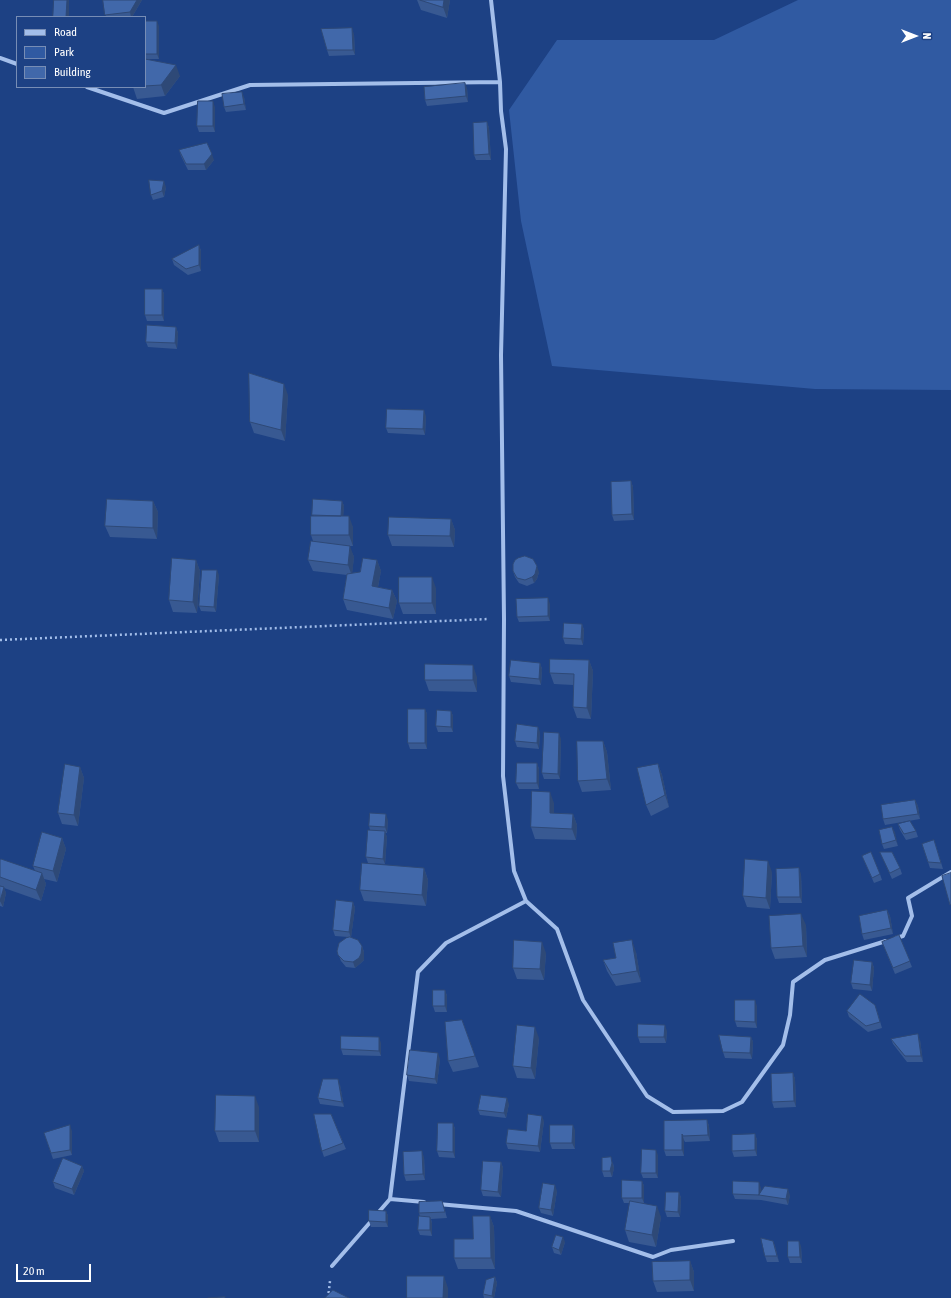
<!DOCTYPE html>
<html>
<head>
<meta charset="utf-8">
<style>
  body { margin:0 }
  #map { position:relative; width:951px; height:1298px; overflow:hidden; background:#1d4184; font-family:"Asap Condensed",sans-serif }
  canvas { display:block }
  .legend { position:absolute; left:16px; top:16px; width:130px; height:72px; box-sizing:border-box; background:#1d4184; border:1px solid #778db5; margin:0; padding:5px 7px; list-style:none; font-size:12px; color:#fff }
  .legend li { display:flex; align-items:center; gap:8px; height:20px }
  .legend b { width:20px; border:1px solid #778db5 }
  .north { position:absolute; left:895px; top:16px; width:40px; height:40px; -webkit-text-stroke:3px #1d4184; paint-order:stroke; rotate:90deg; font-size:11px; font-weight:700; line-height:16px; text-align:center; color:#fff }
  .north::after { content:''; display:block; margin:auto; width:14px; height:18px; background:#fff; clip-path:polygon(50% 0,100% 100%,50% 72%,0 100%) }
  .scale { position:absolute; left:16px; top:1264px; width:75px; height:18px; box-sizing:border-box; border:2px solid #fff; border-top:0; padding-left:5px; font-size:12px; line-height:14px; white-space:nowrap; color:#fff; -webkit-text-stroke:3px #1d4184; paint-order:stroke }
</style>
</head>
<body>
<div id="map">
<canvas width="951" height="1298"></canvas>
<ul class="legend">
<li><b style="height:5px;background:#a3beea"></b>Road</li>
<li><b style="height:11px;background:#305aa2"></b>Park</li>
<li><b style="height:11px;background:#4168aa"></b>Building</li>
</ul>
<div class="north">N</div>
<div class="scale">20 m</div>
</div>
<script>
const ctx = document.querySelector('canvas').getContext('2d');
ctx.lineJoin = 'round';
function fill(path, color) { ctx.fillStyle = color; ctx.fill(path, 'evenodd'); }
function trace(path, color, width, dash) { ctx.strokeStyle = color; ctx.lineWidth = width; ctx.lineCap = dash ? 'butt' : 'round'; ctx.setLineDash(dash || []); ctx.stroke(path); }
const green = new Path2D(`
  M798,0H951V390L815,389L552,366L521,221L509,110L557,40H714Z`);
const path = new Path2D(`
  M0,640L489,619
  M328,1298L330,1281`);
const minor = new Path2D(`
  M491,0L500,82L501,111L506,149L501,355L504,619L503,776L514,871L526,901L557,929L583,1000L647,1096L673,1112L723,1111L742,1102L783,1045L790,1015L793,982L825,960L886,941
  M0,58L17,64
  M87,87L164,113L250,85L500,82
  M896,938L903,936L912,916L908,898L951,872
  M390,1199L424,1202
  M438,1204L516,1211L653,1257L671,1250L733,1241
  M377,1214L390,1199L418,972L446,943L526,901
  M332,1266L373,1219`);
const wall = new Path2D(`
  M103,0H142L132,17H106Z
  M417,0H450L447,18L421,10Z
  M145,21L159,26V59H147L180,76L165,96L137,99L133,87H145Z
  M354,34L355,55L329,56L327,50Z
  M467,88L468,102L427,106L425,100Z
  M244,97L246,110L226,112L224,107Z
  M215,107V132H199L197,126Z
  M487,122L489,128L491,160H476L474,155Z
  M179,150L214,160L206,170H188L181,156Z
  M166,187L164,197L153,200L151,195Z
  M199,245L201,251V271L188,275L174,265L172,259Z
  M162,289L164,294V321H147L145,315Z
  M176,327L178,333L177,349L148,347L146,342Z
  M288,395L285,441L254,433L250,422Z
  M426,416L425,435L388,433L386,428Z
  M631,481L633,487L634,520L614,521L612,515Z
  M153,501L158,512L157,539L110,537L105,526Z
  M342,501L344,506L343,516L353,527V546H349L354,557L352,573L360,572L377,560L381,571L378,587L392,590L397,601L393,619L347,610L343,599L347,575L313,571L308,560L313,541L311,535L312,516Z
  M451,519L455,530L454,547L392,546L388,535Z
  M196,560L200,571L197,613L173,612L169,600Z
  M513,571L539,572L537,579L534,583L527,586L519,583L515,577Z
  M219,575L216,612L201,611L199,606Z
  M436,588V614H403L399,603Z
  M550,604V621L519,622L517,617Z
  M582,624L584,630L583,645L565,644L563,638Z
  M589,660L593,671L591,719L577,718L573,707V685L554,684L550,673Z
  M540,663L542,669L541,685L511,682L509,676Z
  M477,677V692L429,691L425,680Z
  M425,709L427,714V749H410L408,743Z
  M451,711L453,716V732H438L436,726Z
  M540,732L539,749L517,747L515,741Z
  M561,739L560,779H544L542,773Z
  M603,741L607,752L611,790L582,792L578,781Z
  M537,763L539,769V789H519L516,783Z
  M658,764L662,775L669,807L651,816L646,805Z
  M80,767L84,778L78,826L62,824L58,813Z
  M915,800L918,806L920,819L885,825L883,819Z
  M554,803V813L573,814L577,825L576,840L535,839L531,827Z
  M388,820L387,833H385L387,837L385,864L368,863L366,857L370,830L369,826Z
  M898,824L916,831L918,837L906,840L900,830Z
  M892,827L898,846L884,849L882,844Z
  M62,838L66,849L57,882L44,879L46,884L41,901L4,888L6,893L3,907L0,906V860L35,871L33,866Z
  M934,840L936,846L943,869L930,868L928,862Z
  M880,852L900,868L902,874L892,879L882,857Z
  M862,856L880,874L882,880L874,883Z
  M424,868L428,880L426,906L364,901L360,890Z
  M772,872L770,909L747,907L743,896Z
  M801,874L802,903H779L777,897Z
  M353,902L355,908L351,937L362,946L364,952V960L361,963L355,968L346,967L341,961L337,951L348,937L335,936L333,930Z
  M887,910L890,916L893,934L864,940L862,934Z
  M806,925L807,957L775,959L771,948Z
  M899,935L912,967L895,974L882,942Z
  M636,952L641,982L616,986L607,971L603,960L616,958Z
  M546,953L544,980L517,979L513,968Z
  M872,962L874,968L872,991L853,989L851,983Z
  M445,990L447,996V1012H435L433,1006Z
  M757,1006V1028L737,1027L735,1021Z
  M847,1011H877L882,1028L868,1032L849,1017Z
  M462,1020L479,1067L453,1072L448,1061Z
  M667,1031L666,1043H640L638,1037Z
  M751,1037L753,1042L752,1059L725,1058L723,1052Z
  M539,1038L535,1079L517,1078L513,1066Z
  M891,1039L920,1040L923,1062H907L893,1044Z
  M381,1043V1056L343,1055L341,1049Z
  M440,1059L437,1084L409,1081L407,1075Z
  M793,1073L795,1079L796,1107L774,1108L772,1102Z
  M340,1085L344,1107L320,1104L318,1098Z
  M509,1104L506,1118L480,1115L478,1110Z
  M259,1107V1142H219L215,1131Z
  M331,1114L346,1149L324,1157L322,1151Z
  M707,1120L709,1126L710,1141L685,1142L684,1140V1156H666L664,1150V1121Z
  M544,1121L540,1152L508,1149L506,1143L526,1131Z
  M453,1123L455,1129V1158L439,1157L437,1151Z
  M575,1130V1149H552L550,1143Z
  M72,1131V1155L53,1159L44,1133Z
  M755,1134L757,1140V1156L734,1157L732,1151Z
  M658,1155V1178H643L641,1173Z
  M424,1157L425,1180L406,1181L404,1175Z
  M501,1162L503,1168L501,1197L483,1196L481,1190Z
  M613,1163L614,1168L612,1177H604L602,1171Z
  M82,1166L84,1171L74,1195L55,1188L53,1182Z
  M642,1181L644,1186V1203L661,1217L656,1247L629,1242L625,1230L630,1203H624L622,1198Z
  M761,1188V1191L790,1195L788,1205L761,1200L735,1199L733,1194Z
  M557,1191L553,1216L541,1213L539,1208Z
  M679,1192L681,1198L680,1217H667L665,1211Z
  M444,1207L447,1218L431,1219L432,1223V1236L420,1235L418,1230L420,1217L419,1213Z
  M386,1211L388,1216V1227H371L369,1221Z
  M490,1216L494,1227L495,1269H458L454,1258L473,1239Z
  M773,1241L775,1246L779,1262H767L765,1256Z
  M565,1242L561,1255L554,1253L552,1247Z
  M801,1246L802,1263H790L788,1257Z
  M690,1261L694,1272V1291L657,1292L653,1281Z
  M495,1277L497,1283L494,1298H484L483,1294Z`);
const shadedWall = new Path2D(`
  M67,0H69V17H66Z
  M137,0H142L132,17H131L130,12Z
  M444,0H450L447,18L443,7Z
  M157,21L159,26V59L157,54Z
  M352,28L354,34L355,55L353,50Z
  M176,65L180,76L165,96L161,85Z
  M465,83L467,88L468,102L466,96Z
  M242,92L244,97L246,110L244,104Z
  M213,101L215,107V132L213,126Z
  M487,122L489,128L491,160L489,154Z
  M212,154L214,160L206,170L204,164Z
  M164,181L166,187L164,197L162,191Z
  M199,245L201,251V271L199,265Z
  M162,289L164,294V321L162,315Z
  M176,327L178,333L177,349L175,343Z
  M284,384L288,395L285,441L281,430Z
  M424,410L426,416L425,435L423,429Z
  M631,481L633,487L634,520L632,514Z
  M153,501L158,512L157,539L153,528Z
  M342,501L344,506L343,522L341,517Z
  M349,516L353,527V546L349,535Z
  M451,519L455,530L454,547L450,536Z
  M350,546L354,557L352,576L348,565Z
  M196,560L200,571L197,613L193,602Z
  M377,560L381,571L376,597L372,586Z
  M537,566L539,572L537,579L534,583L532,577Z
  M217,570L219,575L216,612L214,607Z
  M432,577L436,588V614L432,603Z
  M392,590L397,601L393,619L389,608Z
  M548,598L550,604V621L548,616Z
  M582,624L584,630L583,645L581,639Z
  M589,660L593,671L591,719L587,708Z
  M540,663L542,669L541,685L539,679Z
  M473,665L477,677V692L473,680Z
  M425,709L427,714V749L425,743Z
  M451,711L453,716V732L451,727Z
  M538,727L540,732L539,749L537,743Z
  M559,733L561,739L560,779L558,774Z
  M603,741L607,752L611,790L607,779Z
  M537,763L539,769V789L537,783Z
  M658,764L662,775L669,807L665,795Z
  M80,767L84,778L78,826L74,815Z
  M550,792L554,803V824L550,813Z
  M915,800L918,806L920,819L918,814Z
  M386,814L388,820L387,833L385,827Z
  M573,814L577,825L576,840L572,829Z
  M892,827L895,832L898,846L896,840Z
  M385,831L387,837L385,864L383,859Z
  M62,838L66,849L57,882L53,871Z
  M768,861L772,872L770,909L766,898Z
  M424,868L428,880L426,906L422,895Z
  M799,868L801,874L802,903L800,897Z
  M42,873L46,884L41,901L36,890Z
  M4,887L6,893L3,907L0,901Z
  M353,902L355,908L351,938L349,932Z
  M887,910L890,916L893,934L891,928Z
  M801,914L806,925L807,957L803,946Z
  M632,940L636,952L641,982L637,971Z
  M542,942L546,953L544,980L540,969Z
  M362,946L364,952V960L361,963L355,968L353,962Z
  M872,962L874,968L872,991L870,985Z
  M445,990L447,996V1012L445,1006Z
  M755,1000L757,1006V1028L755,1022Z
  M665,1025L667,1031L666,1043L664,1037Z
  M535,1027L539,1038L535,1079L531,1068Z
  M918,1034L920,1040L923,1062L921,1056Z
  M379,1037L381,1043V1056L379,1051Z
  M751,1037L753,1042L752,1059L750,1053Z
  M438,1053L440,1059L437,1084L435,1079Z
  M793,1073L795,1079L796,1107L794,1101Z
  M338,1079L340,1085L344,1107L342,1102Z
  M255,1096L259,1107V1142L255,1131Z
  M507,1098L509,1104L506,1118L504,1113Z
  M542,1116L544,1121L540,1152L538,1146Z
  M707,1120L709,1126L710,1141L708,1135Z
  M453,1123L455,1129V1158L453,1152Z
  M70,1125L72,1131V1155L70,1150Z
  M573,1125L575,1130V1149L572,1143Z
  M682,1134L684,1140V1156L682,1150Z
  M755,1134L757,1140V1156L755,1150Z
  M656,1150L658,1155V1178L656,1173Z
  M422,1151L424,1157L425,1180L423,1174Z
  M611,1157L614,1168L612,1177L610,1171Z
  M501,1162L503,1168L501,1197L498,1192Z
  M82,1166L84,1171L74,1195L72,1189Z
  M642,1181L644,1186V1203L642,1198Z
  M759,1182L761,1188V1195H759Z
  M555,1185L557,1191L553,1216L551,1210Z
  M788,1189L790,1195L788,1205L786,1199Z
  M679,1192L681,1198L680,1217L678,1212Z
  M657,1206L661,1217L656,1247L652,1235Z
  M386,1211L388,1216V1227L386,1222Z
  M490,1216L494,1227L495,1269L491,1258Z
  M430,1217L432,1223V1236L430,1230Z
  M563,1237L565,1242L561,1255L559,1250Z
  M773,1241L775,1246L779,1262L777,1256Z
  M799,1241L801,1246L802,1263L800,1257Z
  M690,1261L694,1272V1291L690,1280Z
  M444,1276L448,1288V1298H443Z
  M495,1277L497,1283L494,1298H493L492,1296Z`);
const building = new Path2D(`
  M54,0H67L66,17H53Z
  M103,0H137L130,12L105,15Z
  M420,0H444L443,7Z
  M145,21H157V54H145Z
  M352,28L353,50H327L321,29Z
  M145,59L176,65L161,85L145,86Z
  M465,83L466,96L425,100L424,87Z
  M242,92L244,104L224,107L222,94Z
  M198,101H213V126H197Z
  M487,122L489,154L474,155L473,123Z
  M207,143L212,154L204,164H186L179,150Z
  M149,180L164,181L162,191L151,195Z
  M199,245V265L186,269L172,259Z
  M145,289H162V315H145Z
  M147,325L176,327L175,343L146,342Z
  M249,373L284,384L281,430L250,422Z
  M387,409L424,410L423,429L386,428Z
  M631,481L632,514L612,515L611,482Z
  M107,499L153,501V528L105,526Z
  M313,499L342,501L341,516L312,515Z
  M311,516H349V535H311Z
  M389,517L451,519L450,536L388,535Z
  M311,541L350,546L348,565L308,560Z
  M525,556L533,559L537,566L535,574L532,577L525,580L517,578L513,571V564L515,560L518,558Z
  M172,558L196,560L193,602L169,600Z
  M363,558L377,560L372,586L392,590L389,608L343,599L347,574L360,572Z
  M202,570H217L214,607L199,606Z
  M399,577H432V603H399Z
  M548,598V616L517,617L516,599Z
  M564,623L582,624L581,639L563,638Z
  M550,659L589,660L587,708L573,707L574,674L550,673Z
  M511,660L540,663L539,679L509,676Z
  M425,664L473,665V680H425Z
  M408,709H425V743H408Z
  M437,710L451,711V727L436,726Z
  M517,724L538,727L537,743L515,741Z
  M544,732L559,733L558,774L542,773Z
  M577,741H603L607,779L578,781Z
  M517,763H537V783H516Z
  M65,764L80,767L74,815L58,813Z
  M658,764L665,795L646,805L637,768Z
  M532,791L550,792V813L573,814L572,829L531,827Z
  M915,800L918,814L883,819L881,805Z
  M370,813L386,814L385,827L369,826Z
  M910,821L916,831L904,834L898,824Z
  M892,827L896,840L882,844L879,830Z
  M368,830L385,831L383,859L366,857Z
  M42,832L62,838L53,871L33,866Z
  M934,840L941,863L928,862L922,844Z
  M871,852L880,874L872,878L862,856Z
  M880,852H892L900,868L890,873Z
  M1,859L42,873L36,890L0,877V860Z
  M745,859L768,861L766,898L743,896Z
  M362,863L424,868L422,895L360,890Z
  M799,868L800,897H777L776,869Z
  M951,873V904L950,905L942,876Z
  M0,886L4,887L0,901Z
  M336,900L353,902L349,932L333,930Z
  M887,910L891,928L862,934L859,916Z
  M801,914L803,946L771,948L769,916Z
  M899,935L910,961L893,968L882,942Z
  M350,937L358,940L362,946L361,954L359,958L353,962L344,961L338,955L337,951L339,943L346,938Z
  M514,940L542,942L540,969L513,968Z
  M632,940L637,971L612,975L603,960L616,958L613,943Z
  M854,960L872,962L870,985L851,983Z
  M433,990H445V1006H433Z
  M860,994L875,1005L880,1022L866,1026L847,1011Z
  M735,1000H755V1022L735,1021Z
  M462,1020L475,1056L448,1061L445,1022Z
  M638,1024L665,1025L664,1037H638Z
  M517,1025L535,1027L531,1068L513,1066Z
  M918,1034L921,1056H905L891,1039Z
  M719,1035L751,1037L750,1053L723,1052Z
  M341,1036L379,1037V1051L341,1049Z
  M410,1050L438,1053L435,1079L407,1075Z
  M793,1073L794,1101L772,1102L771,1074Z
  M323,1079H338L342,1102L318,1098Z
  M216,1095L255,1096V1131H215Z
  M481,1095L507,1098L504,1113L478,1110Z
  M314,1114H331L343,1143L322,1151Z
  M528,1114L542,1116L538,1146L506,1143L508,1129L526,1131Z
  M707,1120L708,1135L683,1136L682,1134V1150H664V1121Z
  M438,1123H453V1152L437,1151Z
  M70,1125V1150L51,1153L44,1133Z
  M550,1125H573L572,1143H550Z
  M755,1134V1150L732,1151V1135Z
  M642,1149L656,1150V1173H641Z
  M422,1151L423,1174L404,1175L403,1152Z
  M611,1157L612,1163L610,1171H602V1158Z
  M63,1158L82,1166L72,1189L53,1182Z
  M483,1161L501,1162L498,1192L481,1190Z
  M622,1180L642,1181V1198H622Z
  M733,1181L759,1182V1195L733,1194Z
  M543,1183L555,1185L551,1210L539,1208Z
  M765,1186L788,1189L786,1199L759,1195Z
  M666,1192H679L678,1212L665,1211Z
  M442,1201L445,1212L419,1213V1202Z
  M630,1201L657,1206L652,1235L625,1230Z
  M369,1210L386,1211V1222L369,1221Z
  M419,1216L430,1217V1230H418Z
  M473,1216H490L491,1258H454V1239H473Z
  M556,1235L563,1237L559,1250L552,1247Z
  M761,1238L773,1241L777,1256H765Z
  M788,1241H799L800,1257H788Z
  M690,1261V1280L653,1281L652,1262Z
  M407,1276H444L443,1298H407Z
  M495,1277L492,1296L483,1294L486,1280Z
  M333,1290L349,1298H325Z
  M225,1297V1298H208Z`);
fill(green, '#305aa2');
trace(path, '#a3beea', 2.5, [2, 3]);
trace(minor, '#a3beea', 4);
fill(wall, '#385992');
fill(shadedWall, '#2e4977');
fill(building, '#4168aa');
trace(building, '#2e4977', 1);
</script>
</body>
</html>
